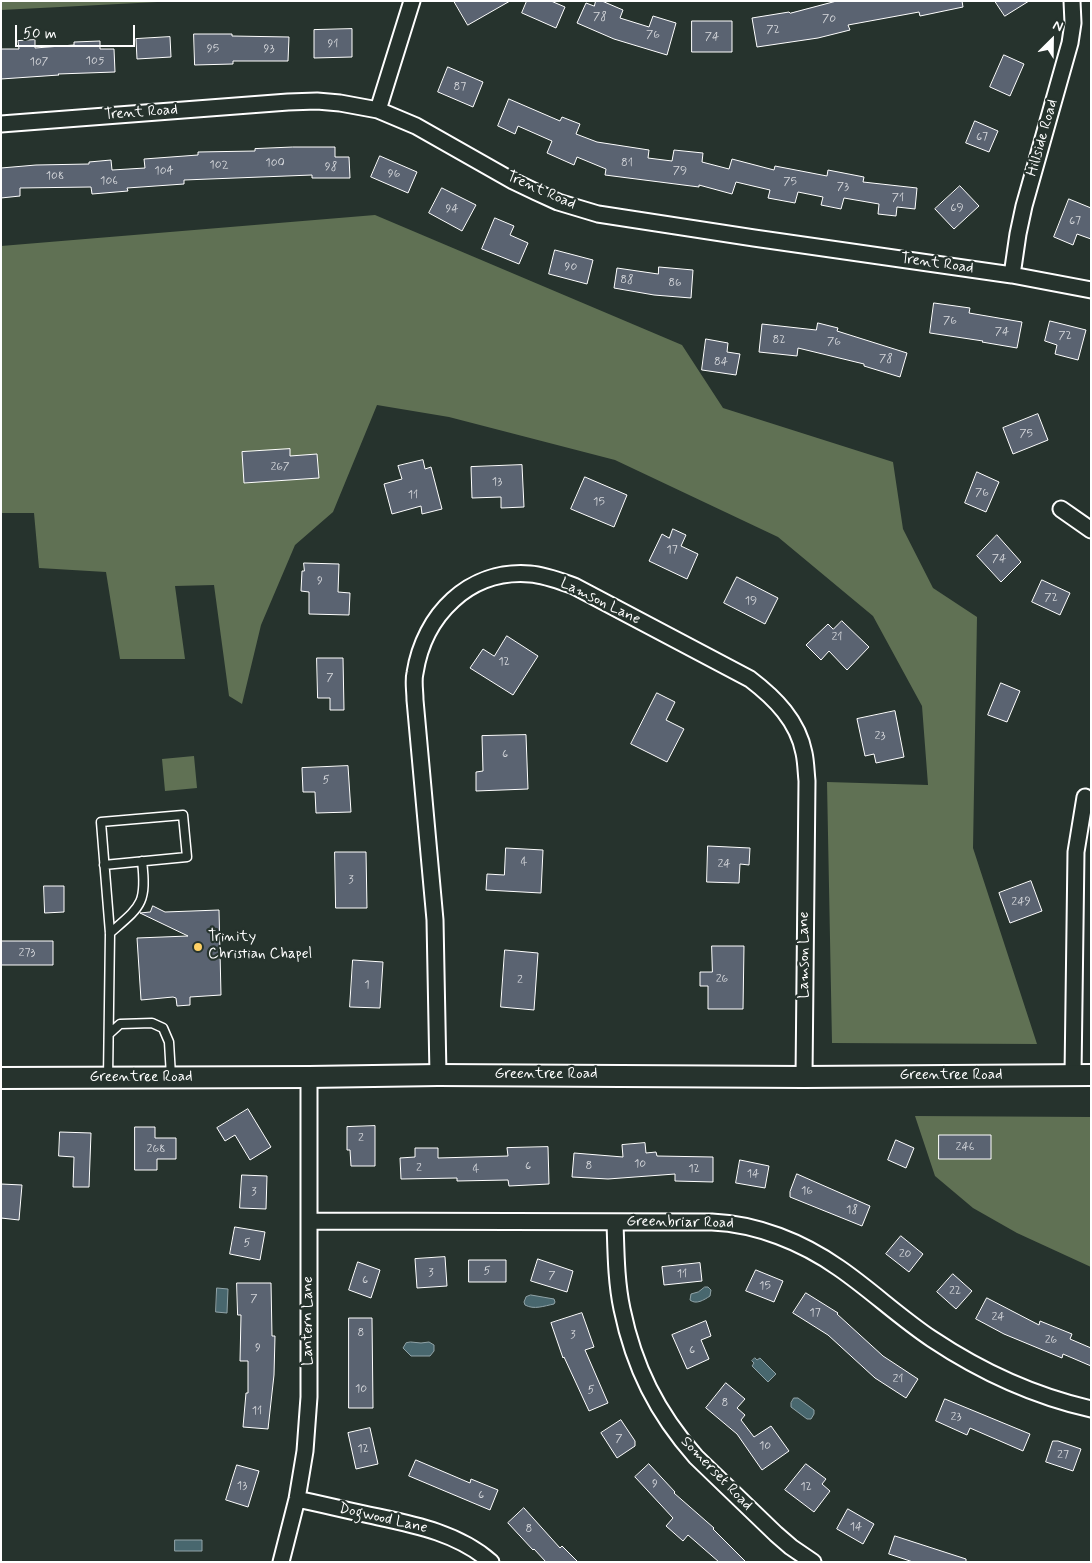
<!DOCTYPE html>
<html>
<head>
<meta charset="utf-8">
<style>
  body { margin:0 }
  #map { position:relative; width:1092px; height:1563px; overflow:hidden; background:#26332d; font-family:Mynerve,sans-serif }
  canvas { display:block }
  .frame { position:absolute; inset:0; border:2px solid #fff; pointer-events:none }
  .north { position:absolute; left:1027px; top:15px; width:50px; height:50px; -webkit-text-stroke:4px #26332d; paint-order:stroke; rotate:23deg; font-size:14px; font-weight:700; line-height:20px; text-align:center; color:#fff }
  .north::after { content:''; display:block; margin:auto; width:18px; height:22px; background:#fff; clip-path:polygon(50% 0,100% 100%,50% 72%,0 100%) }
  .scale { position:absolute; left:15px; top:25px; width:120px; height:22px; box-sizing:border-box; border:2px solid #fff; border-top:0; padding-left:6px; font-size:15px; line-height:18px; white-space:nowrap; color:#fff; -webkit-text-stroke:4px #26332d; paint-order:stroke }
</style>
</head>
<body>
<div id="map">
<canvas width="1092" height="1563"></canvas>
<div class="frame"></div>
<div class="north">N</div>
<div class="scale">50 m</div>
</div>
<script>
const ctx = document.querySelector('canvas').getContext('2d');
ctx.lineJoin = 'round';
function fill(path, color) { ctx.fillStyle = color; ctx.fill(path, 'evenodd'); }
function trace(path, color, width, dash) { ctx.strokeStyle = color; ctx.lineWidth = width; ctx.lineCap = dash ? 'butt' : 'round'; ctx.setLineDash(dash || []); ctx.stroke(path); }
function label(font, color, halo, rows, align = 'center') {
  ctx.font = font + ' Mynerve,sans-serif'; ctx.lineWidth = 4.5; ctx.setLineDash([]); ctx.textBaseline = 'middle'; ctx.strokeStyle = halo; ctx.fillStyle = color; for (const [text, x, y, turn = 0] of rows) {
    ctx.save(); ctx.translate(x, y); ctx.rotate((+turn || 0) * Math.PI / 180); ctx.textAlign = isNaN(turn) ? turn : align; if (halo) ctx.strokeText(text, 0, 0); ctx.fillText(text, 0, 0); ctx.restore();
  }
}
const green = new Path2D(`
  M1,1H177L1,10Z
  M375,215L682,345L723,408L893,462L903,529L933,588L977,617L973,848L1037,1044L832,1043L827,782L928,785L922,706L873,616L778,537L615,460L449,417L377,405L333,512L295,545L261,625L242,704L229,696L214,585L175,586L185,659H120L106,572L39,568L34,513H1V246Z
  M194,756L197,788L165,791L162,759Z
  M915,1116L1091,1117V1267L1017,1233L973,1208L935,1176Z`);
const water = new Path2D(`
  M705,1287H708L711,1290L710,1296C704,1300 696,1305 690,1300L691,1294L698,1292Z
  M217,1288L228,1289L227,1313L216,1312Z
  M531,1295L554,1299L555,1302L554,1304C544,1306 534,1310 525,1305L524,1302L526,1297Z
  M411,1342L421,1343L429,1342L434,1345V1351L430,1356H411L403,1348L406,1343Z
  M755,1358L757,1360L760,1358L776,1374L768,1382L752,1366L754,1363L752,1361Z
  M794,1398H798L814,1410V1414L811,1419H807L791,1407V1403Z
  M175,1540H202V1551H175Z`);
const building = new Path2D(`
  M454,1H510L468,25Z
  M527,1H551L565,7L556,28L522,13Z
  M596,1H602L623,10L620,18L649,27L653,16L676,23L667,55L614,39L577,23L586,3L594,6Z
  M837,1H962L963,7L920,16L919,12L848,25L850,30L818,38L757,47L752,18L789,12L790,13Z
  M995,1H1029L1005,16Z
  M692,21H732V52H692Z
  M352,29V57L314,58V30Z
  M194,34H232V36L289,37L288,61H233V64L195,65Z
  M170,37L171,57L137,59L136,39Z
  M35,40V48L74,45V42L100,41V49H114L115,72L58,74L59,75L1,79V49H19L18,41Z
  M1004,55L1024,64L1010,96L990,87Z
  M448,67L483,82L473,107L438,92Z
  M509,99L560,121L562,117L580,124L576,134L597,142L649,150L648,158L672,161L674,150L703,153L702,162L729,169L732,159L774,170L775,166L827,176L828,170L864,177L863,182L917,188L915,209L897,207L896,216L878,214L879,204L844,198L841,209L821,205L823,197L798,192L795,203L768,198L770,190L736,182L732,194L699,185V187L605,175L606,169L577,157L574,165L547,153L552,141L518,126L515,134L498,126Z
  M975,121L998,131L989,152L966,143Z
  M293,147H335V157H349L350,178H312V175L184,180V184L127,188L128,191L92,194L91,187L20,188V196L1,198V168L36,165L89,164V162L111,160L112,170L145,168L144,159L198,155V152L255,151V149Z
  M380,156L417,172L408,193L371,177Z
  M960,186L979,206L954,229L935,209Z
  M442,188L476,205L462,231L429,213Z
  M1069,199L1091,208V239L1077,234L1073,245L1054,237Z
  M495,218L514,226L510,235L528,243L519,264L482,249Z
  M555,250L593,260L587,284L549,274Z
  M659,267L693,270L691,298L654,295L614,288L617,268L658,274Z
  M934,303L970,308L969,313L1022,322L1017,348L982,342L983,341L930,333Z
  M1050,321L1086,330L1078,360L1055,354L1057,345L1045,341Z
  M818,323L838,328L837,331L907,353L900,377L864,366V364L798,348L797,356L759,352L762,324L816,330Z
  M706,339L728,343L727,352L740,354L736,375L702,370Z
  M1038,414L1048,440L1013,454L1003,428Z
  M290,449V456L317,454L319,478L244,483L242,452Z
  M423,460L425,469L431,467L442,509L422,514L421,506L392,514L384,484L402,479L398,466Z
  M522,465L524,507L501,508V497L472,498L471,467Z
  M977,472L999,482L986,512L965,503Z
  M585,477L627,495L614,527L571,509Z
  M673,529L686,535L681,546L698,554L687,579L649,561L662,534L669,538Z
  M997,535L1021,562L1001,582L977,556Z
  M304,563L339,564L338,592L350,593L349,615L309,614V592L301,591L302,571H304Z
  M737,577L778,598L765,624L724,603Z
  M1042,580L1070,593L1060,615L1032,602Z
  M842,621L869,647L847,670L829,651L821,660L806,645L828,624L833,629Z
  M507,636L538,656L513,695L470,668L483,649L494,656Z
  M317,658H343L344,710H330V698H318Z
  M1001,683L1020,691L1007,722L988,715Z
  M657,693L675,702L666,720L684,729L667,762L631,744Z
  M895,711L904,757L876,763L874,754L865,756L857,719Z
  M526,735L528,789L476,791V772L483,771L482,736Z
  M348,766L351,812L316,813L315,792H303L302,768Z
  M708,846L750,848L749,865L740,864L739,883L707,882Z
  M506,848L543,850L541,893L486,890L487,874L504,875Z
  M335,852H366L367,908H336Z
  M1031,881L1042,911L1010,923L999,893Z
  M44,886H64V912L45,913Z
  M153,906L165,912L219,910L221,995L190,997V1005L177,1006L176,998L173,997L141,1000L137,938L188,936L140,913L150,912Z
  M1,941H53V965H1Z
  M712,946H744L743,1009H708V986H700V972H712Z
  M505,950L538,953L534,1010L501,1007Z
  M353,960L383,962L380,1008L350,1007Z
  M248,1109L271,1147L250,1160L235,1135L225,1141L217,1128Z
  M375,1126V1166H351L350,1150H347V1127Z
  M135,1127H155V1138H176V1159H157V1170H135Z
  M60,1132L91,1133L89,1187H73L74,1157L59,1156Z
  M939,1135H991V1159H939Z
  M896,1140L914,1148L906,1168L888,1160Z
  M645,1143L646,1153L656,1152L657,1156L713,1157V1182L675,1181V1174L608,1179L572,1177L574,1153L623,1157L622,1145Z
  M548,1147L549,1184L509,1186L508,1180L457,1181V1178L401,1179L400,1158L415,1157V1148H438V1158L508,1156L507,1148Z
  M740,1160L769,1166L765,1188L736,1183Z
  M797,1174L870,1206L862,1226L790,1197V1192Z
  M242,1175L267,1176L266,1209L240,1208Z
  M1,1184L22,1185L19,1220L1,1218Z
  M235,1227L265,1232L260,1260L230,1254Z
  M901,1236L923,1254L909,1272L886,1254Z
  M445,1257L447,1286L417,1288L415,1259Z
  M538,1259L573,1271L567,1292L531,1281Z
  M469,1260H506V1282H469Z
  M358,1262L380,1270L371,1298L349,1290Z
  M700,1263L702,1281L664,1285L662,1267Z
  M756,1270L783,1281L774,1302L746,1291Z
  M953,1274L972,1291L956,1309L937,1292Z
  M237,1283H271L272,1336H275L274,1375L268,1429L243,1427L246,1393H248V1361H240L241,1315H238Z
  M806,1293L838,1313L837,1314L883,1356L918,1379L906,1398L875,1378L828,1335L793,1313Z
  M987,1298L1039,1325L1040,1321L1072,1334L1070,1339L1091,1348V1366L1063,1354L1062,1358L1004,1334L976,1319Z
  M582,1313L594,1347L585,1350L608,1403L589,1411L564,1357L563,1358L551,1323Z
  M349,1318H372L373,1408H349Z
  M706,1321L711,1336L701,1340L709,1359L687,1369L672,1335Z
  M726,1383L745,1399L737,1408L745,1415L741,1420L754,1437L771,1426L789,1451L762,1470L737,1434L706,1408Z
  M945,1399L1030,1434L1023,1451L970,1428L967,1435L936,1421Z
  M621,1420L635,1441V1446L617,1458L601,1433Z
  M370,1428L378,1464L356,1469L348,1433Z
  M1053,1441H1058L1081,1449L1073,1471L1046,1462Z
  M416,1460L470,1483L471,1479L498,1490L490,1510L409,1476Z
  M649,1464L675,1492L674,1493L714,1528L713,1529L746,1562H719L688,1535L683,1541L666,1526L673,1518L635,1477Z
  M806,1464L826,1479L822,1484L830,1491L814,1512L785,1490Z
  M237,1465L259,1471L248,1507L226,1500Z
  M524,1508L560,1548L562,1546L578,1562H546L534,1549L533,1550L508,1523Z
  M848,1509L874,1524L863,1544L837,1529Z
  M895,1536L966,1559V1562H913L889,1554Z`);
const lane = new Path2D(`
  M104,865L187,857L183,815L101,822L110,933L108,1078
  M110,933C141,906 147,904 142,861
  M109,1034L120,1024L152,1023L163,1028L169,1042L171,1076`);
const street = new Path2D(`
  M378,110L412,1
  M1,124L288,102L317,101L340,103L378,110L416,126L513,181L536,192L558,202L598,214L754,238L1012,275L1091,290
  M1012,275L1018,234L1024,206L1070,43L1073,23L1072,1
  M1061,509L1091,530
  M438,1075L435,920L415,700C415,691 413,681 415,673C424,615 469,569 530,574C545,575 560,581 574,586L750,679C775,698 798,721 804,753C806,762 806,772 807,781L804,1077
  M1073,1075L1076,852L1085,797
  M310,1221L712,1222C757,1224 802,1242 839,1268C871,1290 899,1317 932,1339C980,1371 1034,1396 1091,1409
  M615,1222C616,1251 616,1281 622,1309C634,1367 657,1413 696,1457L776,1534L791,1547L813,1562
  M297,1499C321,1504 345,1510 369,1515C411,1524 457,1532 491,1562
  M281,1562L297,1499L305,1451L309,1397V1077`);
const secondary = new Path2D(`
  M1,1078L309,1077L438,1075L804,1077L1091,1075`);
const markers = [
  [198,947,5,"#ffd166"]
];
const numberNames = [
  ["78",600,17],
  ["70",829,19],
  ["72",773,30],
  ["76",653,35],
  ["74",712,37],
  ["91",333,44],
  ["95",213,49],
  ["93",269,49],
  ["105",95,61],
  ["107",39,62],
  ["87",460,87],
  ["67",982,137],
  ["100",275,163],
  ["81",627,163],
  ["102",219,165],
  ["98",331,167],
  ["104",164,171],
  ["79",680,171],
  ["96",394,174],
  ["108",55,176],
  ["106",109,181],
  ["75",790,182],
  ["73",843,187],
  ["71",898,198],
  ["69",957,208],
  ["94",452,209],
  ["67",1075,221],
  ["90",571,267],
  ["88",627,280],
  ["86",675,283],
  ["76",950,321],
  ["74",1002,332],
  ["72",1065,336],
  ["82",779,340],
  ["76",834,342],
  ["78",886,359],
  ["84",721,362],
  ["75",1026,434],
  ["267",280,467],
  ["13",497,482],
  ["76",982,493],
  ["11",413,495],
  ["15",599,502],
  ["17",672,550],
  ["74",999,559],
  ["9",320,581],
  ["72",1051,598],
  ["19",751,601],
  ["21",837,637],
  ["12",504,662],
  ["7",330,678],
  ["23",880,736],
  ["6",505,754],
  ["5",326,780],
  ["4",524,862],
  ["24",724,864],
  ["3",351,880],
  ["249",1021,902],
  ["273",27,953],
  ["26",722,979],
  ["2",520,980],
  ["1",367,985],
  ["2",361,1138],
  ["246",965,1147],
  ["268",156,1149],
  ["10",640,1164],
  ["6",528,1166],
  ["8",589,1166],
  ["2",419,1168],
  ["4",476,1169],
  ["12",694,1169],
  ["14",753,1174],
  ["16",807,1191],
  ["3",254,1192],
  ["18",852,1210],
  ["5",247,1243],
  ["20",905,1254],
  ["5",487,1271],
  ["3",431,1273],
  ["11",682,1274],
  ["7",552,1276],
  ["6",365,1280],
  ["15",765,1286],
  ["22",955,1291],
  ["7",254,1299],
  ["17",815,1313],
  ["24",998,1317],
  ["8",361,1333],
  ["3",573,1335],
  ["26",1051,1340],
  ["9",258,1348],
  ["6",692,1350],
  ["21",898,1379],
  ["10",361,1389],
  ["5",591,1390],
  ["8",725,1403],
  ["11",257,1411],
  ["23",956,1417],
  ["7",619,1439],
  ["10",765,1446],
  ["12",363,1449],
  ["27",1063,1455],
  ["9",655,1484],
  ["13",242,1486],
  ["12",806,1487],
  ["6",481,1495],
  ["14",856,1527],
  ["8",529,1529]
];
const streetNames = [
  ["Trent Road",141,113,-4],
  ["Hillside Road",1043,138,-74],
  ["Trent Road",541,191,24],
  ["Trent Road",937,264,8],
  ["Lamson Lane",600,602,26],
  ["Lamson Lane",805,955,-90],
  ["Greentree Road",546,1075],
  ["Greentree Road",951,1076],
  ["Greentree Road",141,1078],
  ["Greenbriar Road",680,1223,1],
  ["Lantern Lane",309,1321,-90],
  ["Somerset Road",716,1474,46],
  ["Dogwood Lane",383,1519,13]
];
const poiNames = [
  ["Trinity",208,938],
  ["Christian Chapel",208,955]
];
fill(green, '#607154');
fill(water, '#48676e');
trace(water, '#91a4a8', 1);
fill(building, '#5a6371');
trace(building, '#fff', 1);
trace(lane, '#fff', 11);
trace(street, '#fff', 19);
trace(secondary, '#fff', 24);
trace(lane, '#26332d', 8);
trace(street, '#26332d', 15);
trace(secondary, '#26332d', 20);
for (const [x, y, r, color] of markers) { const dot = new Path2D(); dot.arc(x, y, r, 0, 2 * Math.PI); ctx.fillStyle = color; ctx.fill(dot); trace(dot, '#26332d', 2); }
label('12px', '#d6d8dc', null, numberNames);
label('15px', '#fff', '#26332d', streetNames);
label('15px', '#fff', '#26332d', poiNames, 'left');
</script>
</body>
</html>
